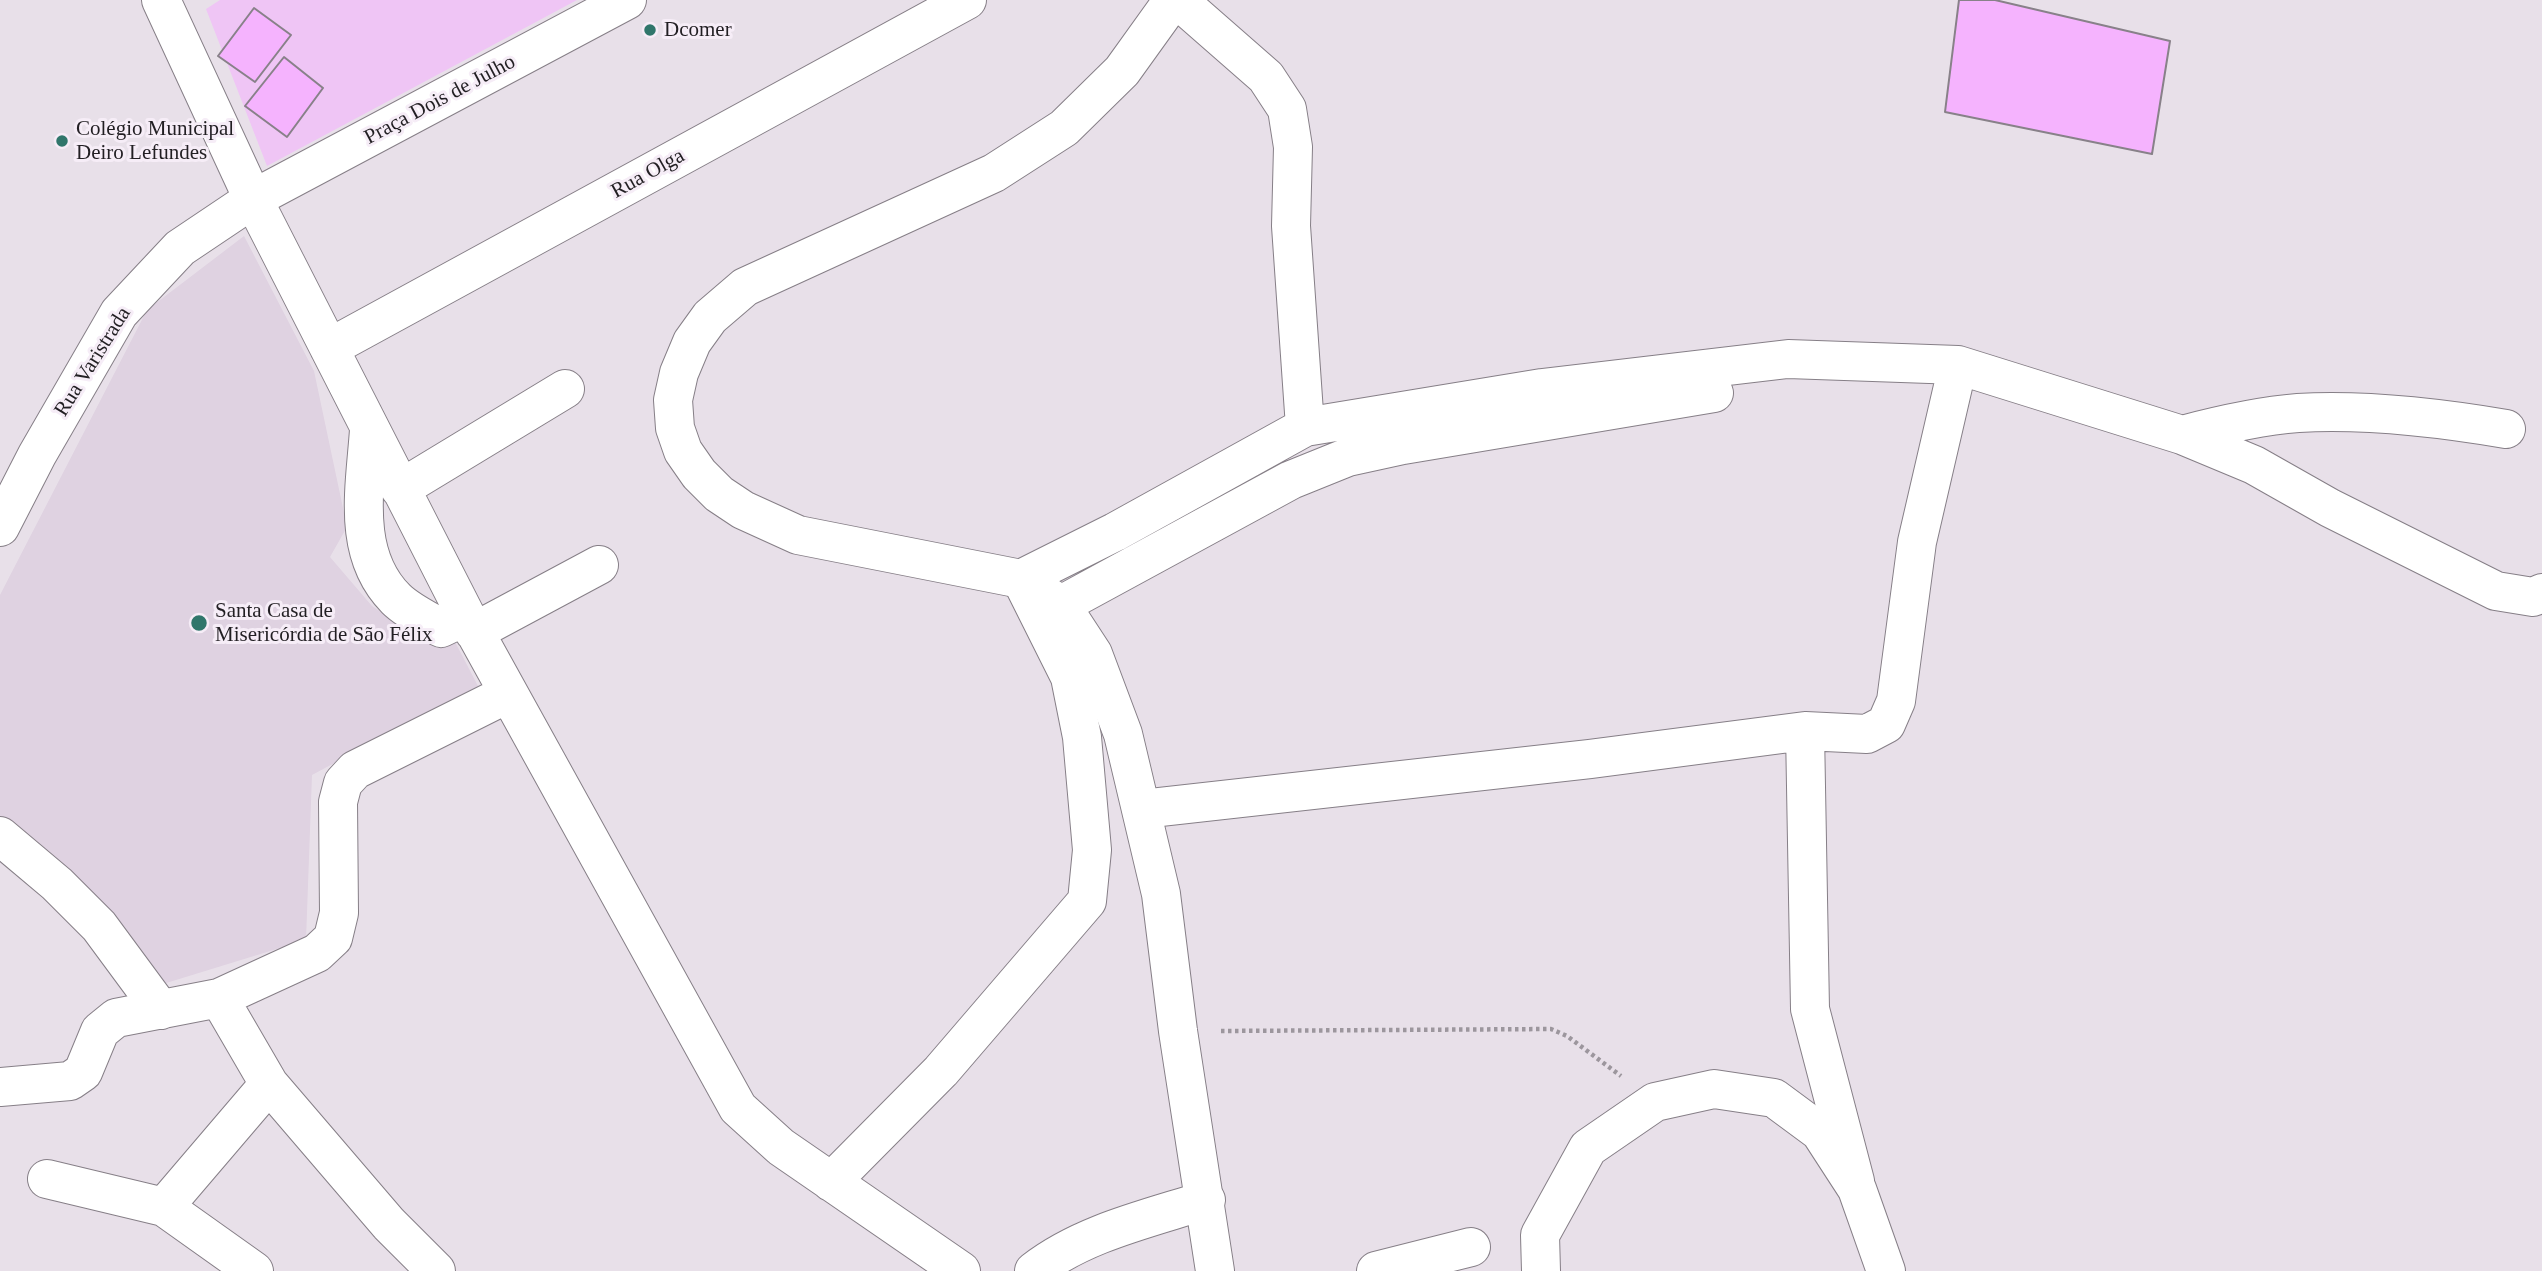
<!DOCTYPE html>
<html>
<head>
<meta charset="utf-8">
<style>
  body { margin:0 }
  canvas { display:block; background:#e8e0e9 }
</style>
</head>
<body>
<canvas width="2542" height="1271"></canvas>
<script>
const ctx = document.querySelector('canvas').getContext('2d');
ctx.lineJoin = 'round';
function fill(path, color) { ctx.fillStyle = color; ctx.fill(path, 'evenodd'); }
function trace(path, color, width, dash) { ctx.strokeStyle = color; ctx.lineWidth = width; ctx.lineCap = dash ? 'butt' : 'round'; ctx.setLineDash(dash || []); ctx.stroke(path); }
function label(font, color, halo, rows, align = 'center') {
  ctx.font = font + ' "Times New Roman",serif'; ctx.lineWidth = 6; ctx.setLineDash([]); ctx.textBaseline = 'middle'; ctx.strokeStyle = halo; ctx.fillStyle = color; for (const [text, x, y, turn = 0] of rows) {
    ctx.save(); ctx.translate(x, y); ctx.rotate((+turn || 0) * Math.PI / 180); ctx.textAlign = isNaN(turn) ? turn : align; if (halo) ctx.strokeText(text, 0, 0); ctx.fillText(text, 0, 0); ctx.restore();
  }
}
const built = new Path2D(`
  M244,236L314,371L347,527L330,557L372,606L434,646L454,640L478,686L312,775L306,940L163,984L0,823V595L147,310Z`);
const green = new Path2D(`
  M220,0H577L267,166L206,9Z`);
const building = new Path2D(`
  M1959,0H1995L2170,41L2152,154L1945,112Z
  M254,8L291,35L255,82L218,56Z
  M284,57L323,88L287,137L245,106Z`);
const path = new Path2D(`
  M1221,1031L1551,1029L1567,1036L1621,1076`);
const minor = new Path2D(`
  M161,0L253,199L466,616L738,1108L781,1147L961,1271
  M1178,0L1266,77L1287,109L1293,147L1291,226L1305,427
  M329,348L967,0
  M369,430C365,488 351,554 396,599C408,611 427,620 441,628L466,616
  M2182,435C2220,425 2259,416 2298,413C2365,409 2441,418 2506,429
  M400,489L565,389
  M1061,605L1291,480L1348,457L1403,445L1714,393
  M474,632L599,565
  M1805,731L1810,1009L1855,1181
  M1142,809L1590,759L1805,731L1867,734L1886,724L1896,701L1917,542L1958,365
  M0,836L57,884L99,926L161,1010
  M219,998L269,1084L389,1224L436,1271
  M0,1087L70,1081L83,1072L100,1031L116,1018L219,998L317,953L333,938L339,913L338,802L343,783L355,770L507,694
  M47,1179L164,1207L269,1084
  M831,1182L941,1071L1087,901L1092,850L1082,737L1070,677L1021,579L1115,532L1305,427L1542,388L1788,359L1958,365L2182,435L2254,465L2330,508L2496,591L2533,597L2542,593
  M164,1207L254,1271
  M1034,1271C1083,1233 1147,1219 1206,1200
  M1376,1271L1471,1247`);
const tertiary = new Path2D(`
  M0,527L37,455L119,313L180,248L253,199L627,0`);
const primary = new Path2D(`
  M1173,0L1122,71L1064,128L994,173L745,287L710,317L692,342L679,373L673,400L675,428L683,451L699,474L719,494L743,510L798,535L1021,579L1061,605L1093,654L1123,734L1161,894L1178,1031L1215,1271
  M1541,1271L1540,1235L1588,1148L1655,1102L1714,1089L1774,1098L1820,1132L1857,1189L1886,1271`);
const markers = [
  [650,30,7,"#30766b"],
  [62,141,7,"#30766b"],
  [199,623,9,"#30766b"]
];
const poiNames = [
  ["Dcomer",664,30],
  ["Colégio Municipal",76,129],
  ["Deiro Lefundes",76,153],
  ["Santa Casa de",215,611],
  ["Misericórdia de São Félix",215,635]
];
const streetNames = [
  ["Praça Dois de Julho",440,100,-28],
  ["Rua Olga",648,174,-29],
  ["Rua Varistrada",93,362,-58]
];
fill(built, '#dfd2e1');
fill(green, '#efc5f5');
fill(building, '#f5b3fe');
trace(building, '#888189', 2);
trace(minor, '#867f87', 40);
trace(tertiary, '#867f87', 40);
trace(primary, '#867f87', 40);
trace(path, '#9c969d', 4.5, [3.5, 3.5]);
trace(minor, '#fff', 38);
trace(tertiary, '#fff', 38);
trace(primary, '#fff', 38);
for (const [x, y, r, color] of markers) { const dot = new Path2D(); dot.arc(x, y, r, 0, 2 * Math.PI); ctx.fillStyle = color; ctx.fill(dot); trace(dot, '#f6edf7', 2.5); }
label('21px', '#221f23', '#f6edf7', poiNames, 'left');
label('21px', '#221f23', '#f6edf7', streetNames);
</script>
</body>
</html>
